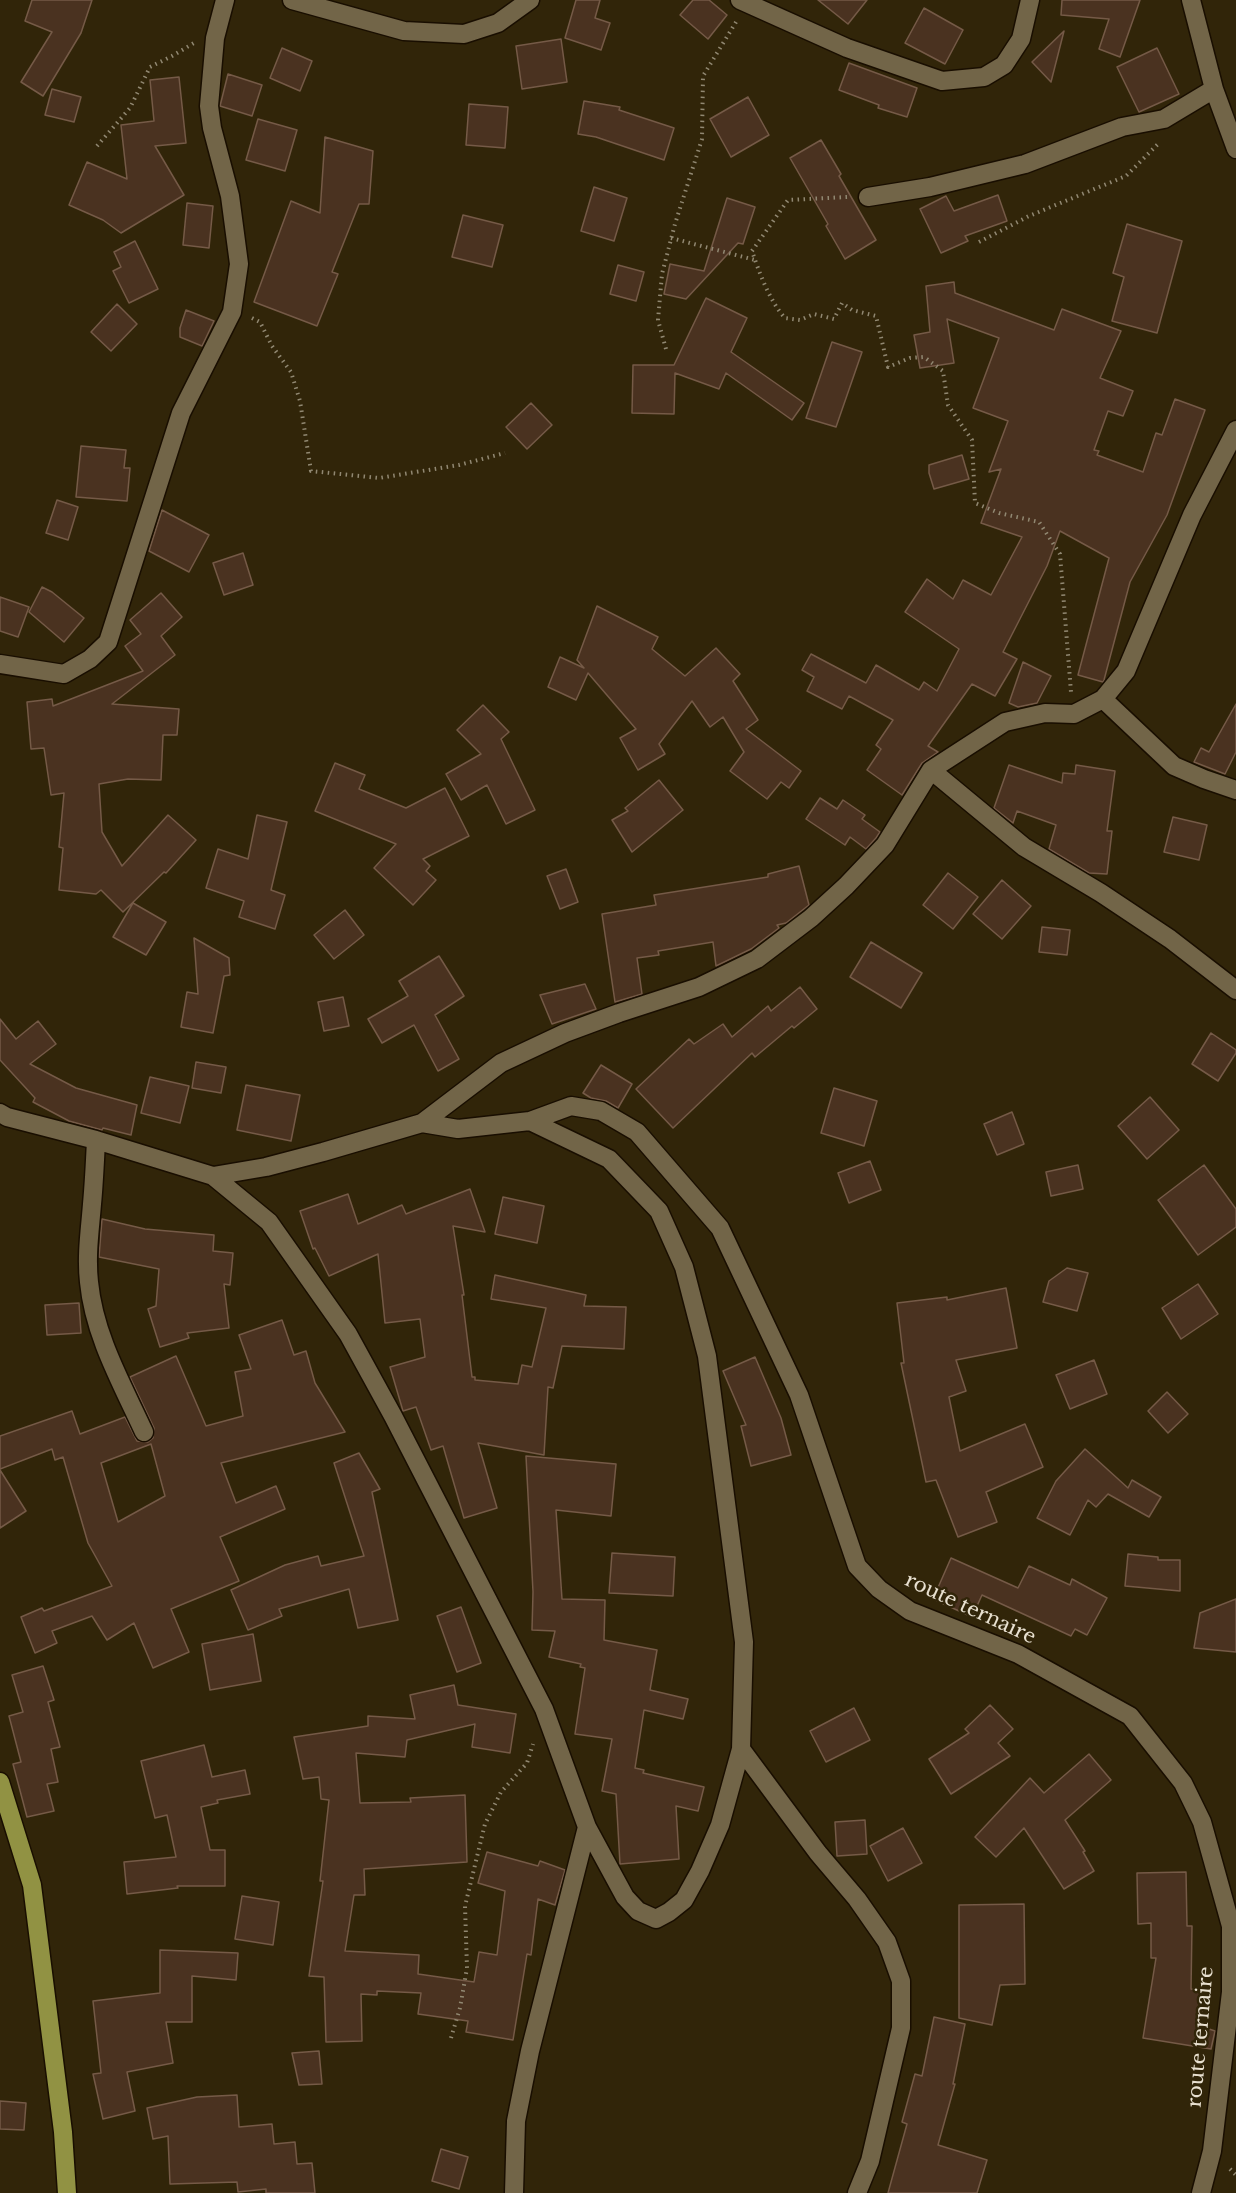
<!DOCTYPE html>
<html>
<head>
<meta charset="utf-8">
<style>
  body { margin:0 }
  canvas { display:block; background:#312509 }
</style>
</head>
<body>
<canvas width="1236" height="2193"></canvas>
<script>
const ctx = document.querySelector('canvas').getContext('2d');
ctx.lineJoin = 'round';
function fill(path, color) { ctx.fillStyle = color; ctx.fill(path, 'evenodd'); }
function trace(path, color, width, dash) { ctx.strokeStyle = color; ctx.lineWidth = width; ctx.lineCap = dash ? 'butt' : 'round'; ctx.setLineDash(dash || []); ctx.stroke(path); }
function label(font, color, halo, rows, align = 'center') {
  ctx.font = font + ' "Libre Baskerville",serif'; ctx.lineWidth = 5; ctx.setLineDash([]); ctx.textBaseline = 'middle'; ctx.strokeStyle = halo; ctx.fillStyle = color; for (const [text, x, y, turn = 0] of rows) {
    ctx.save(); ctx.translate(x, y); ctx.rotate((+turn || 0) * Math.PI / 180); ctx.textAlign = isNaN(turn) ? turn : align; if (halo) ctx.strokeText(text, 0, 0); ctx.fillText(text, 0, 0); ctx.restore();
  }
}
const building = new Path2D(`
  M32,0H92L81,33L43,96L21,82L52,32L25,21Z
  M576,0H600L595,18L610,23L601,50L565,38Z
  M693,0H709L727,15L708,39L680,15Z
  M818,0H867L848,24Z
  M1062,0H1140L1120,57L1099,49L1109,19L1061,15Z
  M924,8L963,30L945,64L905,43Z
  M1064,31L1051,82L1032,62Z
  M561,39L567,82L522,89L516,46Z
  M282,48L312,61L300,91L270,78Z
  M1157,48L1179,94L1139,112L1117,67Z
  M849,63L917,88L907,117L878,108L879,105L839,90Z
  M228,74L262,85L252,116L220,106Z
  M179,77L186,143L155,146L184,195L121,233L103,220L69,205L87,162L127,179L121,125L154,121L150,80Z
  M52,89L81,97L74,122L45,115Z
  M748,97L769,135L731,157L710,119Z
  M584,101L620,107L619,110L674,128L664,160L596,137L578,134Z
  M469,104L508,107L505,148L466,145Z
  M258,119L297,130L285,171L246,160Z
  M325,137L373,151L369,204H359L332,272L338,274L317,326L254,302L291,201L320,213Z
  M821,140L841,174L839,176L876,240L845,259L826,226L828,224L790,158Z
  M594,187L627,198L614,241L581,231Z
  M998,195L1007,221L965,236L968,241L941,253L920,209L946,196L954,211Z
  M727,198L755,207L743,244L738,243L686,299L664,294L670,264L704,271Z
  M187,203L213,206L209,248L183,245Z
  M463,215L503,225L492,267L452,257Z
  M1127,224L1182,241L1157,333L1112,321L1124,277L1113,273Z
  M135,241L158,289L129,303L113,271L121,267L114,252Z
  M618,265L644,272L636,301L610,294Z
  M954,282L955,293L1054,330L1062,309L1121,331L1100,378L1133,391L1123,416L1108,411L1094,450L1099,451L1097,455L1143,472L1156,433L1162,435L1175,399L1205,410L1167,515L1130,582L1104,680L1103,682L1078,675L1109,558L1060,531L1047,566L1003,652L1017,659L995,696L972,684L928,746L938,752L922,763L902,795L867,770L881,749L876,745L893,720L849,696L842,709L807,691L814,677L802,670L811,654L866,683L876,665L919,690L924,682L937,691L959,649L905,612L927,579L953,599L963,580L991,595L1022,537L981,523L1001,469L989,472L1008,421L973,408L999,338L947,319L954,363L920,368L914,335L930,332L926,286Z
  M706,298L747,318L731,352L804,403L792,420L726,373L719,389L675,373L674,414L632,413L633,365H674Z
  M117,304L137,324L111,351L91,332Z
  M186,310L214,321L202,346L180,337V328Z
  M832,342L862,352L836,427L806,418Z
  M531,403L552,425L527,449L506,427Z
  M81,446L126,450L124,468H130L127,501L76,497Z
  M962,455L969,479L934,489L929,473V465Z
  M57,500L78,507L68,540L46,533Z
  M162,510L209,535L189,572L149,551Z
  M243,553L253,585L224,595L213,563Z
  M42,587L52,592L84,618L64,642L29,612Z
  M161,593L182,617L161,636L175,655L112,704L179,709L177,735H163L161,780L128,779L99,784L102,832L122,866L168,815L196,840L166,873L164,872L123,912L101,890L96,894L59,890L63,848L59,847L64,793L51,795L44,748L31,749L27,702L52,699L53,706L143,671L125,646L141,634L130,620Z
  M0,597L29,607L18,637L0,631Z
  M597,606L658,637L652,649L685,676L716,648L740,674L733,681L758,720L746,729L801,771L789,788L781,782L767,799L730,771L744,752L723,717L710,727L692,701L659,744L665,754L638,770L620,738L636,729L588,673L576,700L548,687L560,657L584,668L577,660Z
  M1023,662L1051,676L1037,703L1018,707L1009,703Z
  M1236,704V752L1225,774L1194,762L1201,748L1209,752Z
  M483,705L509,732L501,739L535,810L506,824L487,785L461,800L446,774L481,754L457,730Z
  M335,763L365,775L359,789L406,808L445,788L469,836L423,859L430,866L426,871L436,880L413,905L374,868L396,844L315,811Z
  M1009,765L1062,783L1063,773L1075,774L1076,765L1115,771L1107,831H1112L1107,874L1089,873L1049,849L1056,825L1017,811L1013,823L994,808Z
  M659,780L683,810L632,852L612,820L628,811L625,808Z
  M820,798L837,809L843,800L865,815L862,819L880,832L876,838L866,849L850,837L845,845L806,819Z
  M257,815L287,822L271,890L285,895L275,929L239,917L244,901L206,888L218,849L248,859Z
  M1173,817L1207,825L1199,860L1164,852Z
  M799,866L809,905L786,923L777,925L779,928L751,949L716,966L713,942L658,951L659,955L637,958L642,994L615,1002L602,914L656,905L654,895L768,877V874Z
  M566,869L578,902L560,909L547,876Z
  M948,873L978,897L953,929L923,905Z
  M1002,880L1031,906L1002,939L973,914Z
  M133,903L166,922L146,955L113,937Z
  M345,910L364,935L334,959L314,935Z
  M1042,927L1070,930L1067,955L1039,952Z
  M194,938L229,958L230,975L224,976L213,1033L181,1027L187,992L198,994Z
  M871,942L922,973L901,1008L850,977Z
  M439,956L464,996L435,1015L459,1059L438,1071L414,1025L382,1043L368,1019L408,996L399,981Z
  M585,984L596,1009L552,1024L540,995Z
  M800,987L817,1009L794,1028L792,1026L755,1057L752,1053L673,1128L636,1089L689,1039L694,1044L723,1024L732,1037L768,1006L771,1011Z
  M343,997L349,1026L324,1031L318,1002Z
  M0,1019L16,1039L38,1021L56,1044L30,1064L76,1088L137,1105L131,1135L103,1128L102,1130L69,1121L33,1102L35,1098L0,1060Z
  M1211,1033L1236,1050V1053L1218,1081L1192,1064Z
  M196,1062L226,1067L221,1093L192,1088Z
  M601,1065L632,1084L618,1108L606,1101L591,1098L583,1093Z
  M150,1077L189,1086L180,1123L141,1113Z
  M246,1085L300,1095L291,1141L237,1130Z
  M834,1088L877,1101L864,1146L821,1133Z
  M1150,1097L1179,1130L1147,1159L1118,1126Z
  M1012,1112L1024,1144L997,1155L984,1124Z
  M870,1161L881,1190L849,1203L838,1173Z
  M1078,1165L1083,1189L1051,1196L1046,1172Z
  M1204,1165L1236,1209V1227L1198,1255L1158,1200Z
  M470,1189L485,1232L453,1226L464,1295H462L472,1377H475V1380L518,1384L522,1365L532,1367L546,1308L491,1299L495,1275L586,1295L584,1306L626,1307L624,1349L562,1346L553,1388L548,1387L544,1455L478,1443L497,1508L464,1518L443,1446L431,1450L416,1407L403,1411L390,1367L425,1357L420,1319L385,1323L378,1254L329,1276L315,1248L313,1249L300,1211L348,1194L358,1224L402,1205L406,1214Z
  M503,1197L544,1206L537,1243L495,1234Z
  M102,1219L145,1229L214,1235L213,1251L233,1253L230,1285L224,1284L229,1328L187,1333L189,1338L160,1347L148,1309L156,1306L159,1269L99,1257Z
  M1067,1268L1088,1273L1077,1311L1043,1302L1049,1281Z
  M1198,1284L1218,1314L1181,1339L1162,1308Z
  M1006,1288L1017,1348L956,1360L966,1391L949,1397L960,1451L1025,1424L1043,1467L986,1492L997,1522L958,1537L936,1480L926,1482L901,1363H904L897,1303L947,1297V1300Z
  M79,1303L81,1333L47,1335L45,1305Z
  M282,1320L294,1355L306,1351L315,1383L345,1432L221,1463L236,1503L276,1486L285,1509L220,1537L239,1581L171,1609L189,1652L153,1668L134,1623L107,1640L92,1616L52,1631L57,1643L35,1653L21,1617L42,1608L44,1611L112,1586L88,1543L63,1457L55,1460L52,1449L0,1469V1436L72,1411L80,1434L125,1417L137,1441L148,1442L153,1438L154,1428L130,1377L176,1356L206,1426L243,1416L235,1372L251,1369L239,1335ZM151,1444L165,1496L118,1522L101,1463Z
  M755,1357L781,1418L791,1455L751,1466L741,1426L746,1425L723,1371Z
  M1094,1360L1107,1394L1070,1409L1056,1375Z
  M1167,1392L1188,1414L1168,1433L1148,1411Z
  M1085,1449L1128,1488L1132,1480L1161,1497L1149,1517L1108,1494L1096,1507L1088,1500L1070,1535L1037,1518L1056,1481Z
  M359,1453L380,1489L372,1492L398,1620L358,1628L349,1589L279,1609L282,1616L248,1630L231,1590L285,1565L318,1556L321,1566L364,1556L334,1463Z
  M526,1456L616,1464L611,1516L556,1510L562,1599L605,1600L604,1640L657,1650L650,1690L688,1699L683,1719L644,1710L635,1768L644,1770L643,1773L704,1787L698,1811L676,1806L679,1859L620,1864L616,1794L602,1791L612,1739L575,1734L585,1668L580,1667L581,1664L549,1657L555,1631L532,1630L533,1592Z
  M0,1470L26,1511L0,1528Z
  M612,1553L675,1557L673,1596L609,1593Z
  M1128,1554L1158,1557V1560H1180V1591L1125,1586Z
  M951,1558L1018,1588L1029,1566L1070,1585L1072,1579L1107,1598L1087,1635L1075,1629L1071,1636L982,1595L972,1617L933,1599Z
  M1236,1599V1652L1194,1648L1200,1613Z
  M461,1607L481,1663L457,1672L437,1616Z
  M253,1634L261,1681L210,1690L202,1644Z
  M43,1666L54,1700L48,1702L60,1747L51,1749L58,1782L47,1784L54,1811L27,1817L13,1764L21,1762L9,1716L23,1712L12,1675Z
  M454,1685L458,1705L516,1714L510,1753L472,1747L475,1724L407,1740L405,1757L356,1753L360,1803L411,1802L410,1798L465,1795L467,1862L364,1869L365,1895H354L345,1951L419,1955L418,1974L474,1982L479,1952L497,1955L505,1891L478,1883L487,1852L538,1866L540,1861L565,1870L555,1905L538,1899L531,1955L527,1954L513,2040L466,2032L468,2021L418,2014L421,1993L377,1991V1995L361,1994L362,2041L326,2042L324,1977L309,1976L323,1881H320L329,1800L321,1799L319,1777L303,1779L294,1737L368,1726V1716L415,1719L410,1695Z
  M990,1705L1013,1729L998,1743L1010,1756L951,1794L929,1759L969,1733L965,1729Z
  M854,1708L870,1740L826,1762L810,1731Z
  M204,1745L212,1777L245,1770L250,1794L217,1800L218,1803L201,1807L210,1850H225V1886H177L178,1888L127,1894L124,1862L176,1857L167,1815L155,1818L141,1761Z
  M1089,1754L1111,1780L1065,1820L1085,1851L1083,1852L1094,1871L1064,1889L1024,1828L996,1857L975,1837L1030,1778L1044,1793Z
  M865,1820L867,1854L837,1856L835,1822Z
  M903,1828L922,1863L888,1881L870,1846Z
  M1186,1872L1187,1926H1192L1191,1989L1205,1992L1200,2026L1215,2031L1211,2049L1143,2038L1156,1958H1151V1923L1138,1924L1137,1873Z
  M242,1896L279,1902L273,1945L235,1939Z
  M1024,1904L1025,1984L1000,1985L992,2025L959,2018V1905Z
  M160,1950L238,1953L236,1980L192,1976V2022H166L173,2063L127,2072L135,2111L103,2119L93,2074L101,2073L93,2001L160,1993Z
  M934,2017L965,2024L953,2084H955L938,2145L987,2160L977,2193H888L907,2124L902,2122L915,2074L922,2076Z
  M319,2051L322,2084L299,2085L292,2053Z
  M237,2095L239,2127L272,2124L274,2144L295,2142L297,2164L312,2163L315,2193H266V2189L238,2192L237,2182L170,2184L168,2136L153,2139L147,2108L197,2097Z
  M0,2101L26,2103L24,2130L0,2129Z
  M441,2149L468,2157L459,2189L432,2181Z`);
const path = new Path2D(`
  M97,146L130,108L150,67L172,56L194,43
  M847,197L788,200L752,251C759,272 770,302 785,318L800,320L814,314L834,319L842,303L852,310L876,316L888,367L910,358L924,357L943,371L948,405L972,440L975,503L999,513L1039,522L1060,554L1071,692
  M671,238L755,260
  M979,242L1029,216L1126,176L1160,142
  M252,318L260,322L272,346L291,372L300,401L311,471L379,478L459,465L505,453
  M666,349L658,320L662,274L675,224L702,139L703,76L736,22
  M451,2038L460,2008L467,1968L465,1906L485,1824L501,1792L527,1763L533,1744
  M1230,2169L1236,2175`);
const minor = new Path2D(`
  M292,0L404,31L464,34L498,23L530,0
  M740,0L847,48L942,81L984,77L1004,65L1021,39L1030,0
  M1191,0L1214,89L1236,149
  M868,197L930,187L1025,164L1122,127L1164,119L1214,89
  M0,664L64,674L90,659L108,642L181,413L232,312L239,264L230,196L212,128L209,106L215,38L225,0
  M1103,699L1174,766L1204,779L1236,790
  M931,770L1024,847L1101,893L1170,939L1236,990
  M0,1113L7,1117L96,1140L213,1176L266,1167L323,1152L422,1123L458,1129L530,1121L609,1159L659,1211L684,1267L707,1356L744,1642L741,1749L720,1825L700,1871L684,1900L669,1912L656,1919L638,1911L625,1897L587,1827L544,1709L393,1416L348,1334L269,1222L213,1176
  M530,1121L571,1106L601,1111L637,1132L720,1228L799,1395L857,1566L879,1589L910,1611L1018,1654L1130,1716L1183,1783L1202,1822L1231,1926V1992L1212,2151L1201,2193
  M422,1123L501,1063L565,1033L619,1013L699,987L757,959L811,918L846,886L885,845L931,770L1005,722L1045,713L1074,714L1103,699L1126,671L1192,515L1236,430
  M96,1140C95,1161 94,1183 92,1204C90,1230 86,1255 89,1282C94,1335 122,1384 144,1432
  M741,1749L818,1853L857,1899L887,1942L901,1981V2028L870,2161L857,2193
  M514,2193L516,2121L530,2051L587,1827`);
const major = new Path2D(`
  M0,1782L32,1885L63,2132L67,2193`);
const streetNames = [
  ["route ternaire",970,1609,25],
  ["route ternaire",1201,2037,-85]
];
fill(building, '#4a3220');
trace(building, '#755a47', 1.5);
trace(minor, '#190e00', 21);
trace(major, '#190e00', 21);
trace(path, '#918872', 4, [1.5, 4.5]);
trace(minor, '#726548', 18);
trace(major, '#919243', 18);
label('20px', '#e8e0d0', '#312509', streetNames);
</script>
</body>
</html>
